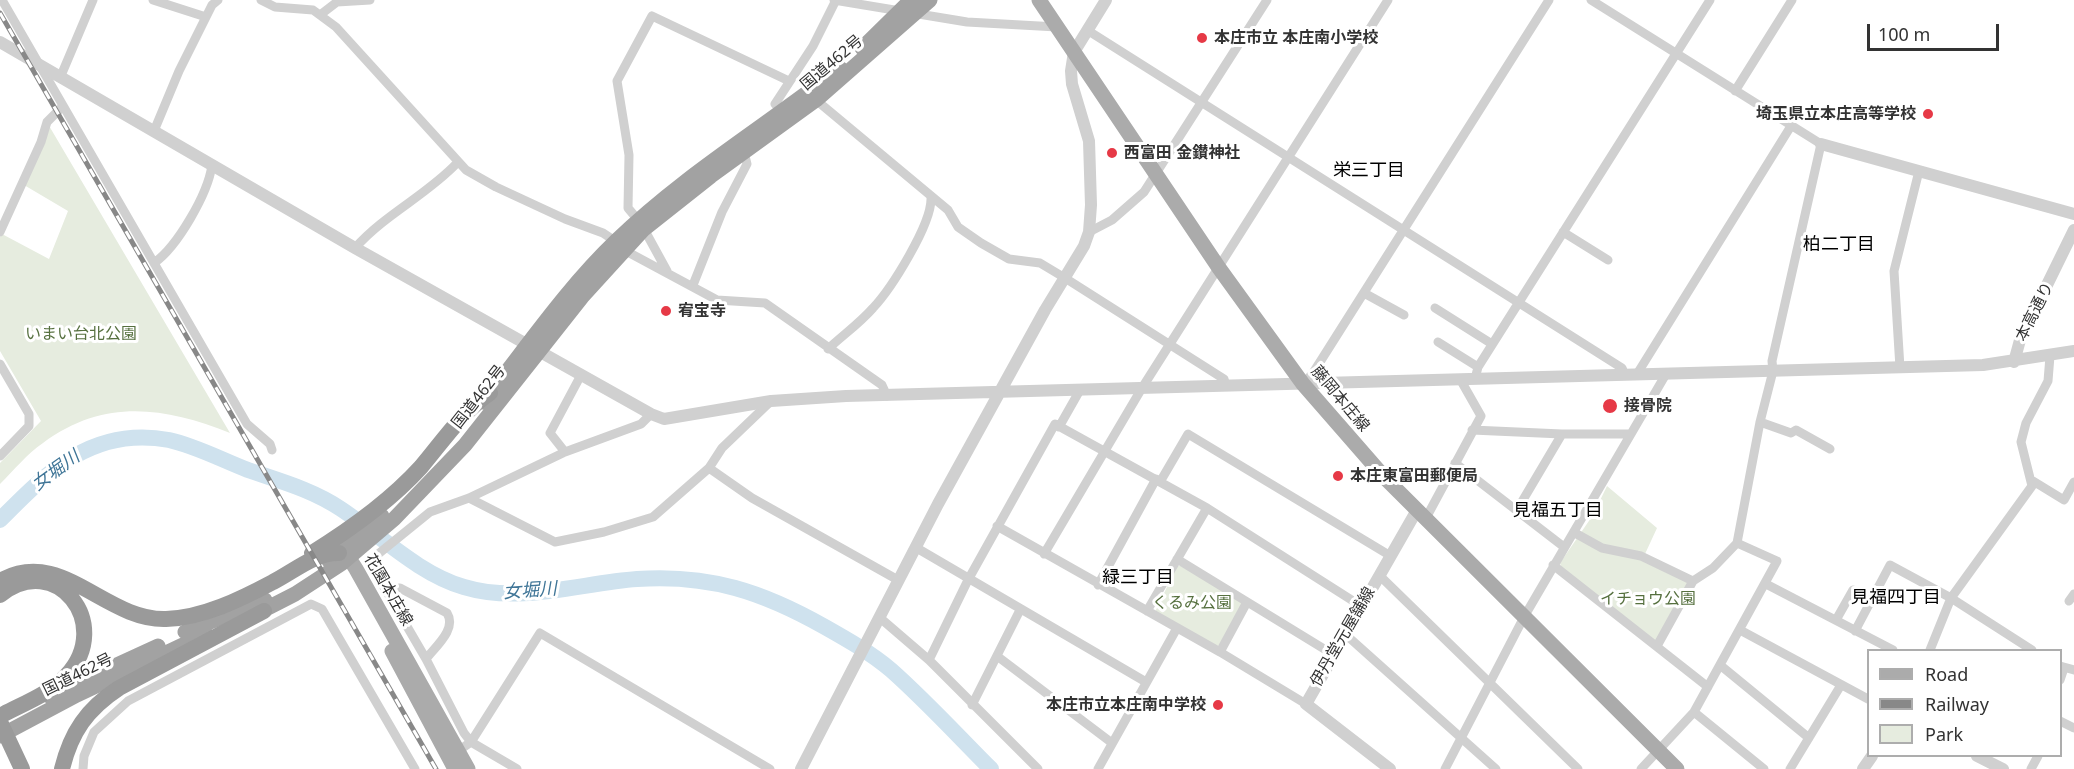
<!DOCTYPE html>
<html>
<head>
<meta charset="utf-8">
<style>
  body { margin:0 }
  #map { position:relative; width:2074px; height:769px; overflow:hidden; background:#fff; font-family:"Noto Sans",sans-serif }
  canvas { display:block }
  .legend { position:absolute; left:1867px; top:649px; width:195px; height:108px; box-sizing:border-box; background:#fff; border:2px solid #adadad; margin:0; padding:8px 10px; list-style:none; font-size:18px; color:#333 }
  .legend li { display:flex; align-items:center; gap:12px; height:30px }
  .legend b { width:30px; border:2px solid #adadad }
  .scale { position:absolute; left:1867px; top:24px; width:132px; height:27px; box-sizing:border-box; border:3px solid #333; border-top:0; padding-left:8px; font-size:18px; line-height:21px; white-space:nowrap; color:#333; -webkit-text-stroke:4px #fff; paint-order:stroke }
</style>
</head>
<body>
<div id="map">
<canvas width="2074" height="769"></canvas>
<ul class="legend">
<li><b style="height:8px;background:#ababab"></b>Road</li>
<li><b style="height:8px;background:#888"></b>Railway</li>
<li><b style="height:16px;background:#e6ecdf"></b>Park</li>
</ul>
<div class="scale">100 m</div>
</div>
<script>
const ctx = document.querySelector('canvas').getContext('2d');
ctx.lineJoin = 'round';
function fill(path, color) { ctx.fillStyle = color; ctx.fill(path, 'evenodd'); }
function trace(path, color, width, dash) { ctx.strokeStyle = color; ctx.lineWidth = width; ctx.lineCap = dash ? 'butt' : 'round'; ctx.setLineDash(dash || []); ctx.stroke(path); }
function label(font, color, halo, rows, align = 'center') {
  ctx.font = font + ' "Noto Sans","Noto Sans JP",sans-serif'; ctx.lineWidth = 6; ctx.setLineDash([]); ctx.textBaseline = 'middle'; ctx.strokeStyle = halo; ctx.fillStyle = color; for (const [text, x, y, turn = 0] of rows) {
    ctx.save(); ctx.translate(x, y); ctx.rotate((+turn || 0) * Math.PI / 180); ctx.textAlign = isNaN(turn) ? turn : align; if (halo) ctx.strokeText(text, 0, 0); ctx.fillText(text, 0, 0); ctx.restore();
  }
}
const green = new Path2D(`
  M48,124L230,433C164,407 104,398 43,443C27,454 14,470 0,484V463L41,421L0,351V237L2,234L49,259L68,211L24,185Z
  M1607,486L1657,528L1645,554L1687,580L1688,584L1657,642L1561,567L1560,563L1593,515Z
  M1177,566H1181L1241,602L1242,605L1220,645L1217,646L1155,612Z`);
const river = new Path2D(`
  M0,520C49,470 94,426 169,440C196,446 222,460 248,470C280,481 313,490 341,509C380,535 419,574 464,587C520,604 581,583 637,579C710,574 763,592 825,627C848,640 871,653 891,670C926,701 958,736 991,769`);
const minor = new Path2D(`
  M2,0L247,424L270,444L272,450
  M153,0L206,17
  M261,0L275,7L313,10L336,27L466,170L496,187L565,219L603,233L615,241
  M834,0L967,22L1057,27
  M1591,0L1821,144L1772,361L1773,371L1760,422L1737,543L1713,568L1693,581L1657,646
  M320,15L337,2L370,0
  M1087,30L1622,368L1625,375
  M60,78L93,0
  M1735,91L1792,0
  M816,100L948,210L958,227L981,243L1009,259L1040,263L1065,278L1224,379L1226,386
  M782,112L775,104L813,46L836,0
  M154,131L179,71L212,5L218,0
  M638,220L628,208L629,155L617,81L652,16L789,81
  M644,229L667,271
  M0,232L41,142L47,122L63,106
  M1089,232L1112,220L1144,192L1267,0
  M1563,232L1608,260
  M355,248C385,214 427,195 457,163
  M624,250L717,300L765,303L882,385L887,396
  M154,263C177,247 208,194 212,165
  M693,285L722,212L747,164L744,152
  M1364,293L1404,315
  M1435,308L1492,344
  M1438,342L1478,367
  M828,349C843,335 860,323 873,308C891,289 932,224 931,198
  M0,364L29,414V426L0,456
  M1900,368L1894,271L1919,171
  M1637,374L1791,126
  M1475,379L1478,367L1710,0
  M1303,384L1313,373L1549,0
  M1760,422L1791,433L1796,430L1830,449
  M1059,427L1080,390
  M1472,430L1562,434H1631
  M565,452L550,433L581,375
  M1455,463L1564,547
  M709,468L752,498L898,580
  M2033,481L2064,500L2074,482
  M1160,482L1188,434L1389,555
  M469,498L555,542L604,532L653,517L709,468L722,448L771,401
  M1517,510L1562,434
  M1426,518L1481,416L1460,379
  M997,526L1220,652L1306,704
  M1575,533L1602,548L1641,556L1693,581
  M915,547L1146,682
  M1044,554L1142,388L1388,0
  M1177,559L1334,655
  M1553,565L1708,687
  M1379,575L1578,769
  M1766,584L1893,650
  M1098,585L1156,479
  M391,589L400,588L447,613C457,629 436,646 426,659
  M2069,601L2074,594
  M1147,611L1207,508
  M879,617L929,660L1038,769
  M1836,620L1853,590
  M1740,630L1868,699
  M1855,631L1890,565L1951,598L2032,650
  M1345,634L1496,769
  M1930,650L1951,598L2032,486L2021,442L2026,423L2048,381L2050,356
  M1220,652L1247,602
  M997,656L1112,743
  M929,660L968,580L1055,424L1207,508L1361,606
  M1720,665L1809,738
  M2060,666L2074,670
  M2060,680L2064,668
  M972,705L1020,610
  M1694,712L1764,769
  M2060,721L2074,728
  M458,751L471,742L540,633L770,769
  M83,769L84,756L94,732L128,701L311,604L322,609L415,769
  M517,769L471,742L464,733L426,659L373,568L372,559L430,512L469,498L565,452L641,424L651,414
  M1098,769L1177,628
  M1445,769L1524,617L1666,374
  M1641,769L1694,712L1777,561L1737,543
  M1790,769L1841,685
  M2031,769L2038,756`);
const tertiary = new Path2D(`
  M0,42L355,248L651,414L664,419L771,401L846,396L1983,365L2074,351
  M1821,144L2074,214
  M2014,362L2020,340L2074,230
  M1977,756L2003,769
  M801,769L938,504L1045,310L1084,246L1089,232L1091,205L1089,141L1072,84L1071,71L1074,52L1106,0
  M1390,769L1306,704L1417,510
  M1863,769L1872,756`);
const primary = new Path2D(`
  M1039,0L1219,268L1303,384L1385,478L1677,769
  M339,553L349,558L356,569L468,769
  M392,651L455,769`);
const trunk = new Path2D(`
  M862,48L911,0
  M483,402C527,347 566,289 616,241C684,175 766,126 840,68
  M329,561L382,516
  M254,615L295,594L341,564L394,519L465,445L582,297L644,229L711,176L816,100L930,0
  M185,632L265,600
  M49,696L158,646
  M0,736L77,695L206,634`);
const motorway = new Path2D(`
  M312,553C351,529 390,501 421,467C443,441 462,412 490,393
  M0,581C61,546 105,621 166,619C203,618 241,599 273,582C293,572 316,552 339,553
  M0,595C56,550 114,624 67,675C50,694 22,704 0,716
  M0,722L22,769
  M62,769C71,732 87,709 119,688L264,611`);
const rail = new Path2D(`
  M0,13L436,769`);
const markers = [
  [1202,38,6,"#e63946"],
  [1928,114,6,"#e63946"],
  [1112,153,6,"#e63946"],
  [666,311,6,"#e63946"],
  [1610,406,8,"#e63946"],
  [1338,476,6,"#e63946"],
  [1218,705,6,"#e63946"]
];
const poiNames = [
  ["本庄市立 本庄南小学校",1214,38],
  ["埼玉県立本庄高等学校",1916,114,"right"],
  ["西富田 金鑚神社",1124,153],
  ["宥宝寺",678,311],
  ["接骨院",1624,406],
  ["本庄東富田郵便局",1350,476],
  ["本庄市立本庄南中学校",1206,705,"right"]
];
const streetNames = [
  ["国道462号",832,63,-40],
  ["本高通り",2035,312,-63],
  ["国道462号",479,397,-52],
  ["藤岡本庄線",1340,399,50],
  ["花園本庄線",388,590,60],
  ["伊丹堂元屋舗線",1343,637,-60],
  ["国道462号",78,675,-26]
];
const parkNames = [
  ["いまい台北公園",81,334],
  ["イチョウ公園",1648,599],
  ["くるみ公園",1192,603]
];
const neighbourhoodNames = [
  ["栄三丁目",1369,171],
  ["柏二丁目",1839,245],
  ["見福五丁目",1558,511],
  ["緑三丁目",1138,578],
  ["見福四丁目",1896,598]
];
const waterNames = [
  ["女堀川",56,471,-36],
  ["女堀川",530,591,-4]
];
fill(green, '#e6ecdf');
trace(river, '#cfe2ee', 16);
trace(minor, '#d0d0d0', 9);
trace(tertiary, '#d0d0d0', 12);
trace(primary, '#ababab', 15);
trace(trunk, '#a2a2a2', 15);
trace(motorway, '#9a9a9a', 16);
trace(rail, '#888', 5);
trace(rail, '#fff', 3, [9]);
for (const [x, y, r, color] of markers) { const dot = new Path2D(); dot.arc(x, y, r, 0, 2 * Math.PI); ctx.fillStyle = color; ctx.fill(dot); trace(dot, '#fff', 2); }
label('bold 16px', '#333', '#fff', poiNames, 'left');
label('16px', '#333', '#fff', streetNames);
label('16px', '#56703f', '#fff', parkNames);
label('18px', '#000', '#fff', neighbourhoodNames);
label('italic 18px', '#3f7597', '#fff', waterNames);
</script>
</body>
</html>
